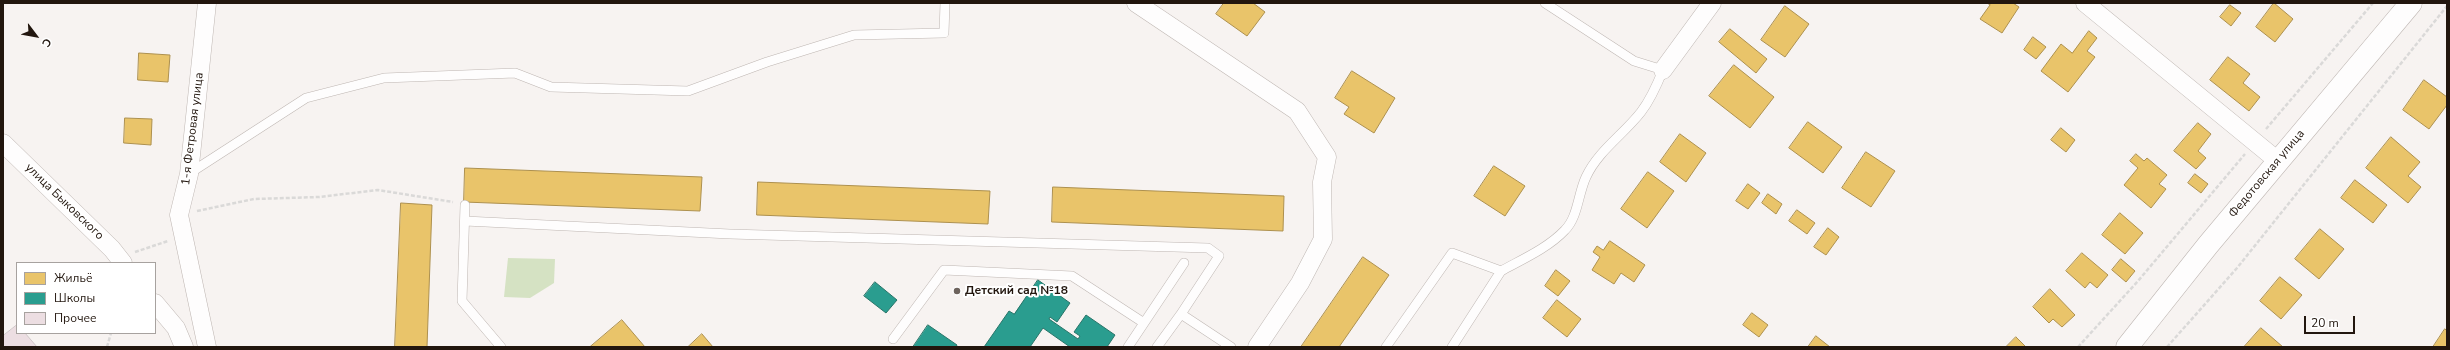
<!DOCTYPE html>
<html>
<head>
<meta charset="utf-8">
<style>
  body { margin:0 }
  #map { position:relative; width:2450px; height:350px; overflow:hidden; background:#f7f3f1; font-family:"Nunito Sans",sans-serif }
  canvas { display:block }
  .frame { position:absolute; inset:0; border:4px solid #22160e; pointer-events:none }
  .legend { position:absolute; left:16px; top:262px; width:140px; height:72px; box-sizing:border-box; background:#fff; border:1px solid #a7a29f; margin:0; padding:5px 7px; list-style:none; font-size:12px; color:#22160e }
  .legend li { display:flex; align-items:center; gap:8px; height:20px }
  .legend b { width:20px; border:1px solid #a7a29f }
  .north { position:absolute; left:16px; top:16px; width:40px; height:40px; -webkit-text-stroke:3px #fff; paint-order:stroke; rotate:122deg; font-size:11px; font-weight:700; line-height:16px; text-align:center; color:#22160e }
  .north::after { content:''; display:block; margin:auto; width:14px; height:18px; background:#22160e; clip-path:polygon(50% 0,100% 100%,50% 72%,0 100%) }
  .scale { position:absolute; left:2304px; top:316px; width:51px; height:18px; box-sizing:border-box; border:2px solid #22160e; border-top:0; padding-left:5px; font-size:12px; line-height:14px; white-space:nowrap; color:#22160e; -webkit-text-stroke:3px #fff; paint-order:stroke }
</style>
</head>
<body>
<div id="map">
<canvas width="2450" height="350"></canvas>
<div class="frame"></div>
<ul class="legend">
<li><b style="height:11px;background:#e9c46a"></b>Жильё</li>
<li><b style="height:11px;background:#2a9d8f"></b>Школы</li>
<li><b style="height:11px;background:#ecdee2"></b>Прочее</li>
</ul>
<div class="north">С</div>
<div class="scale">20 m</div>
</div>
<script>
const ctx = document.querySelector('canvas').getContext('2d');
ctx.lineJoin = 'round';
function fill(path, color) { ctx.fillStyle = color; ctx.fill(path, 'evenodd'); }
function trace(path, color, width, dash) { ctx.strokeStyle = color; ctx.lineWidth = width; ctx.lineCap = dash ? 'butt' : 'round'; ctx.setLineDash(dash || []); ctx.stroke(path); }
function label(font, color, halo, rows, align = 'center') {
  ctx.font = font + ' "Nunito Sans",sans-serif'; ctx.lineWidth = 4; ctx.setLineDash([]); ctx.textBaseline = 'middle'; ctx.strokeStyle = halo; ctx.fillStyle = color; for (const [text, x, y, turn = 0] of rows) {
    ctx.save(); ctx.translate(x, y); ctx.rotate((+turn || 0) * Math.PI / 180); ctx.textAlign = isNaN(turn) ? turn : align; if (halo) ctx.strokeText(text, 0, 0); ctx.fillText(text, 0, 0); ctx.restore();
  }
}
const green = new Path2D(`
  M508,258L555,259L554,283L530,298L504,297Z`);
const homes = new Path2D(`
  M1224,3H1253L1265,12L1247,36L1216,14Z
  M1987,3H2013L2019,7L2002,33L1980,19L1990,5Z
  M2274,3L2293,19L2275,42L2256,27Z
  M2230,5L2241,13L2231,26L2220,17Z
  M1785,6L1809,24L1785,57L1761,40Z
  M1730,29L1767,59L1756,73L1719,42Z
  M2089,31L2097,38L2087,51L2095,57L2068,92L2041,71L2061,44L2072,53Z
  M2033,37L2046,47L2036,59L2024,50Z
  M139,53L170,55L168,82L138,80Z
  M2228,57L2250,74L2243,83L2260,97L2249,111L2210,80Z
  M1734,65L1774,97L1750,128L1709,96Z
  M1352,71L1395,98L1374,133L1344,114L1349,107L1335,98Z
  M2424,80L2447,97V105L2429,129L2403,110Z
  M125,118L152,119L151,145L124,143Z
  M1808,122L1842,147L1823,173L1789,148Z
  M2198,123L2211,134L2198,151L2206,158L2196,169L2174,151Z
  M2061,128L2075,140L2066,152L2051,140Z
  M1680,134L1706,153L1686,182L1660,162Z
  M2391,137L2420,162L2408,176L2421,187L2408,203L2366,168Z
  M1866,152L1895,171L1871,207L1842,188Z
  M2136,154L2144,161L2147,158L2167,175L2159,184L2166,189L2151,208L2124,185L2138,168L2130,161Z
  M1494,166L1525,186L1505,216L1474,196Z
  M465,168L702,177L700,211L464,202Z
  M1648,172L1674,191L1647,228L1621,209Z
  M2195,174L2208,184L2201,193L2188,183Z
  M2355,180L2387,205L2373,223L2341,198Z
  M758,182L990,191L988,224L757,215Z
  M1748,184L1760,193L1748,209L1736,201Z
  M1053,187L1284,196L1283,231L1052,222Z
  M1768,194L1782,204L1776,214L1762,203Z
  M401,203L432,205L427,347H395Z
  M1797,210L1815,223L1807,234L1789,221Z
  M2120,213L2143,233L2125,254L2102,235Z
  M1828,228L1839,237L1826,255L1814,247Z
  M2320,229L2344,249L2319,279L2295,259Z
  M1610,241L1645,265L1634,282L1621,273L1614,284L1592,270L1600,257L1593,252L1597,246L1603,250Z
  M2082,253L2108,275L2097,288L2090,282L2085,288L2066,271Z
  M1363,257L1389,275L1339,347H1301Z
  M2121,259L2135,271L2126,282L2112,270Z
  M1556,270L1570,281L1558,296L1545,286Z
  M2280,277L2302,295L2281,319L2260,301Z
  M2050,289L2075,315L2062,327L2053,319L2049,323L2033,307Z
  M1557,300L1581,319L1567,337L1543,318Z
  M1752,313L1768,325L1759,337L1743,325Z
  M622,320L645,347H590Z
  M2261,328L2283,347H2244Z
  M2445,329L2447,331V347H2433Z
  M702,334L713,347H688Z
  M1816,336L1830,347H1808Z
  M2016,337L2026,347H2006Z`);
const schools = new Path2D(`
  M1038,280L1070,303L1057,322L1050,317L1049,319L1078,339L1080,336L1074,332L1086,315L1115,335L1107,347H1070L1043,328L1030,347H984L1009,311L1014,314Z
  M875,282L897,300L886,313L864,296Z
  M928,325L957,345L956,347H913Z`);
const building = new Path2D(`
  M17,325V333H25L37,347H3V336Z`);
const path = new Path2D(`
  M2266,129L2373,3
  M197,211L254,199L319,197L378,190L453,202
  M135,252L168,241
  M107,347L111,333
  M2078,347L2138,281L2245,154
  M2167,347L2237,268L2447,6`);
const service = new Path2D(`
  M190,173L306,98L384,78L515,73L551,87L688,91L767,62L854,35L944,33L945,3
  M465,205L462,301L501,347
  M465,221L730,234L1208,248L1219,256L1181,314L1231,347
  M893,339L944,270L1072,276L1144,323
  M1128,347L1184,263
  M1157,347L1181,314
  M1386,347L1452,253L1501,271C1523,259 1548,248 1565,230C1578,217 1578,194 1586,177C1598,151 1623,135 1641,112C1651,99 1657,85 1663,70L1634,61L1545,3
  M1452,347L1501,271`);
const minor = new Path2D(`
  M1136,3L1297,111L1327,157L1322,182L1323,239L1300,283L1257,347
  M2085,3L2278,161
  M1663,70L1712,3
  M3,143L112,249L123,263
  M155,303L176,328L184,347
  M207,347L179,215L189,174L207,3`);
const secondary = new Path2D(`
  M2127,347L2208,245L2411,3`);
const markers = [
  [957,291,4,"#6d635d"]
];
const streetNames = [
  ["1-я Фетровая улица",193,129,-83],
  ["Федотовская улица",2267,174,-50],
  ["улица Быковского",64,202,44]
];
const poiNames = [
  ["Детский сад №18",965,291]
];
fill(green, '#d5e2c3');
fill(homes, '#e9c46a');
trace(homes, '#ad904e', 1);
fill(schools, '#2a9d8f');
trace(schools, '#287468', 1);
fill(building, '#ecdee2');
trace(building, '#cfc6c8', 1);
trace(service, '#beb6b2', 10);
trace(minor, '#beb6b2', 19);
trace(secondary, '#beb6b2', 23);
trace(path, '#dad9d8', 2.5, [4, 2]);
trace(service, '#fefdfd', 9);
trace(minor, '#fefdfd', 18);
trace(secondary, '#fefdfd', 22);
for (const [x, y, r, color] of markers) { const dot = new Path2D(); dot.arc(x, y, r, 0, 2 * Math.PI); ctx.fillStyle = color; ctx.fill(dot); trace(dot, '#fff', 1.5); }
label('12px', '#22160e', '#fff', streetNames);
label('bold 12px', '#22160e', '#fff', poiNames, 'left');
</script>
</body>
</html>
